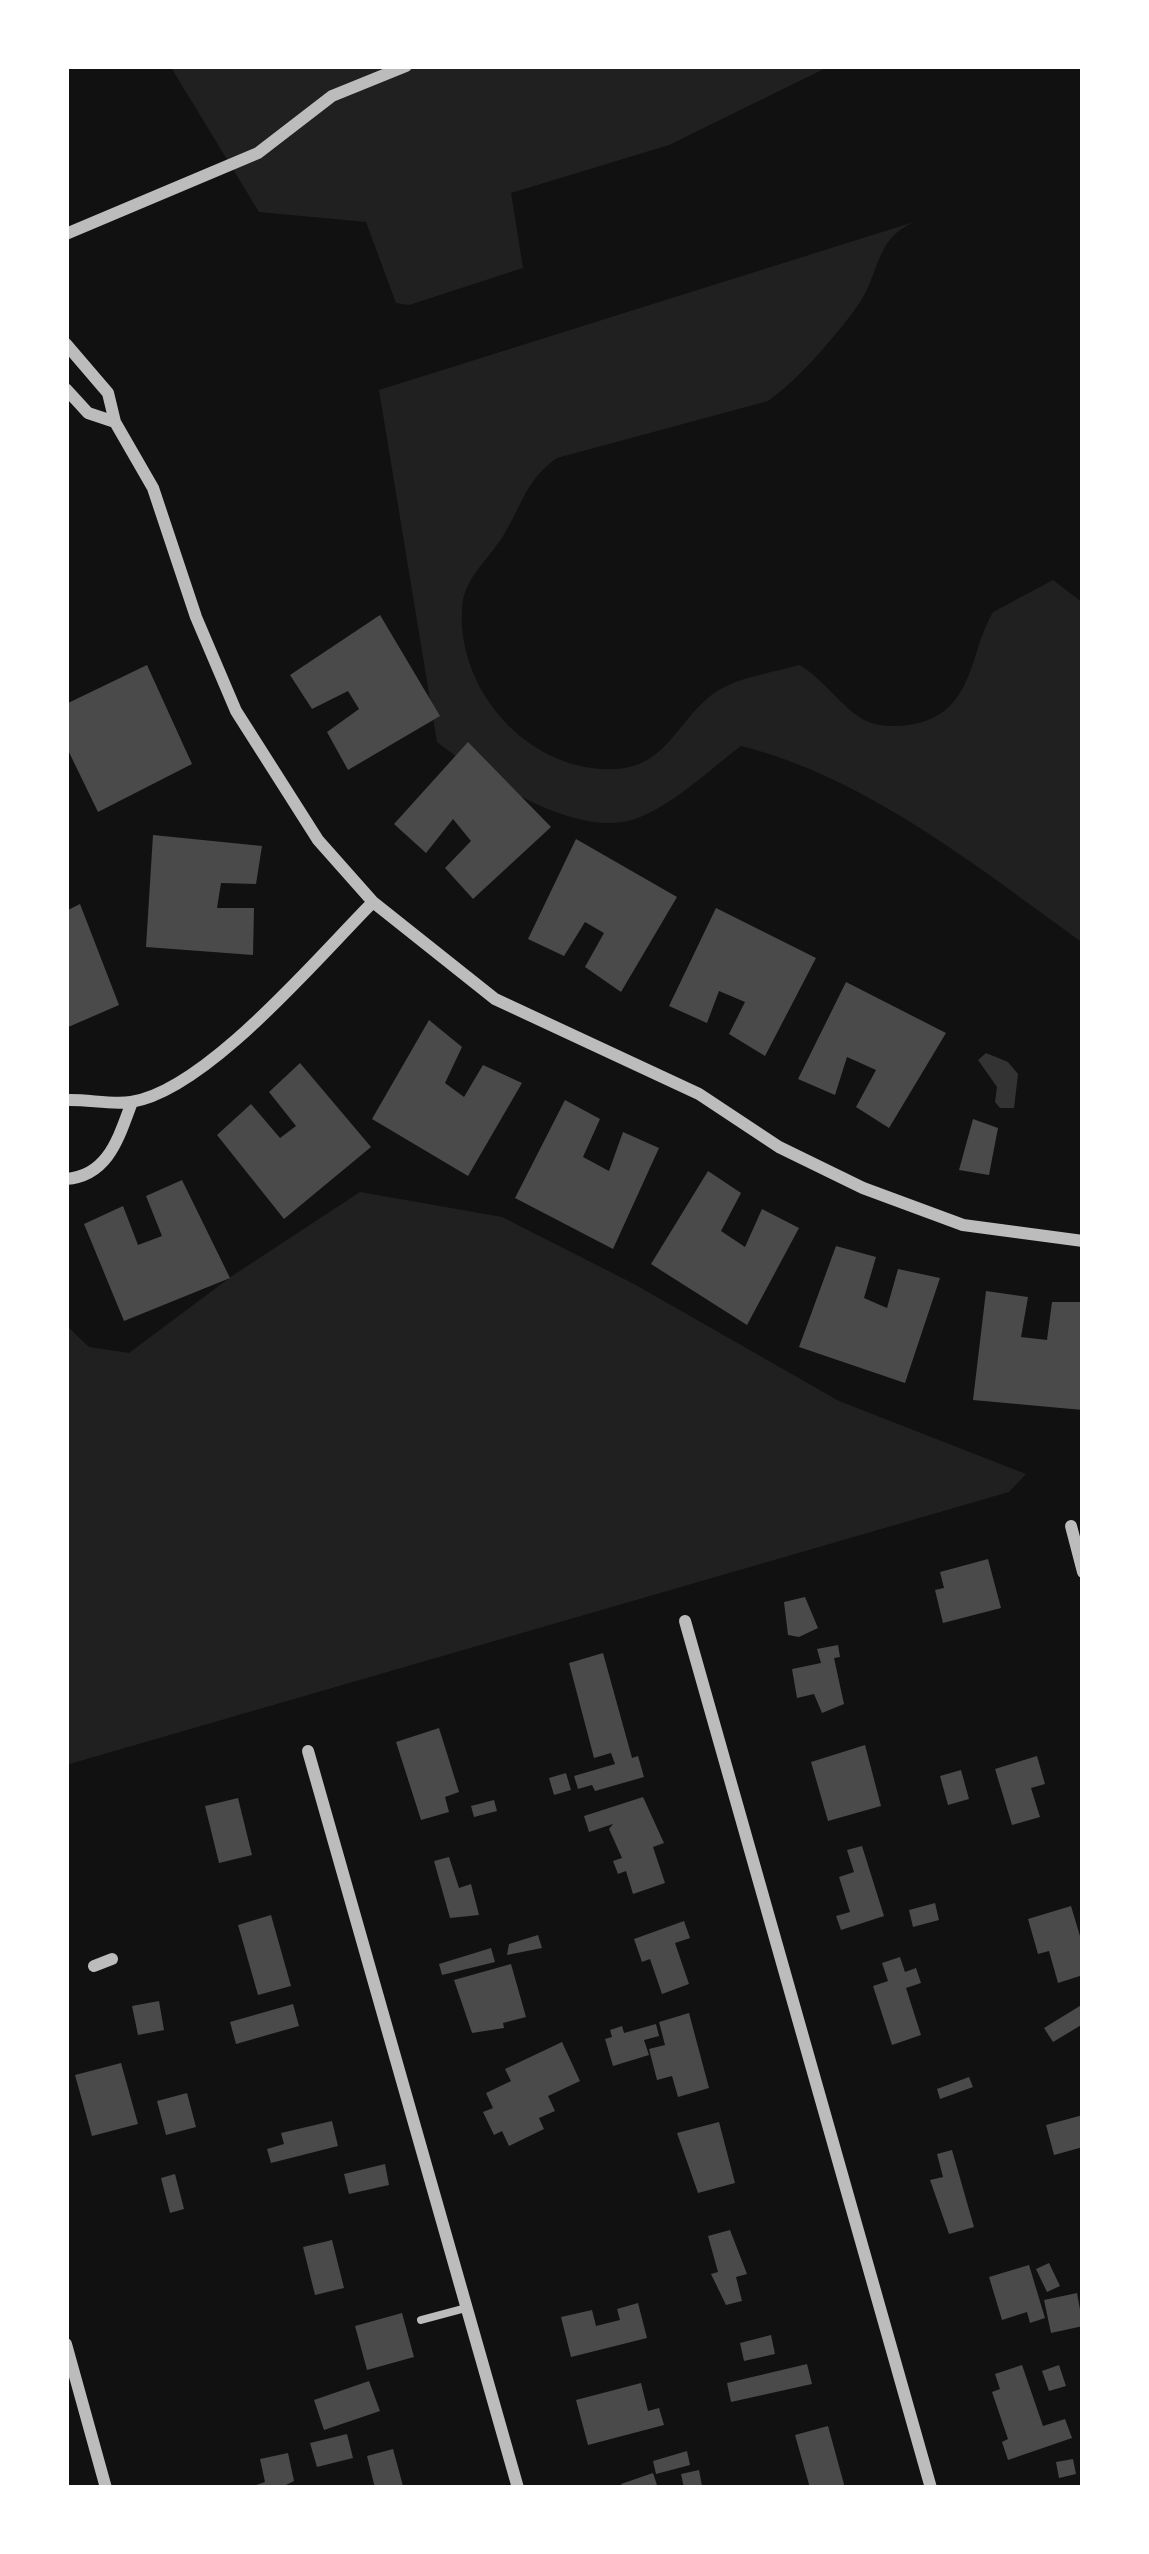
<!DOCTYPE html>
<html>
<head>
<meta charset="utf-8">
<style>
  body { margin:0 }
  #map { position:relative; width:1149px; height:2554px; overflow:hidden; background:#111; font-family:"Fira Sans Condensed",sans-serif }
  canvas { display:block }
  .frame { position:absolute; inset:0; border:69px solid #fff; pointer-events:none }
</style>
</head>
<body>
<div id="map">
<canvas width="1149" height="2554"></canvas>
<div class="frame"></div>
</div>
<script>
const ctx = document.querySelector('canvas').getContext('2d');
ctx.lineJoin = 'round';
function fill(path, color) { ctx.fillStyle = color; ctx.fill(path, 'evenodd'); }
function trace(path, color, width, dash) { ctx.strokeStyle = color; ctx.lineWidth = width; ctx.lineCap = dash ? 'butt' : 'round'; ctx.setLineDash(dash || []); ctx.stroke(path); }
const green = new Path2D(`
  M178,66H830L669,145L511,193L523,268L409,305L396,303L366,222L259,212L172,69Z
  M914,222C874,239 880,275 858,305C838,334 796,382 768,401L557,458C527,479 523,502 506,531C492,557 463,577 462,609C457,693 531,773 615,769C666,767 677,721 713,694C736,677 772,673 799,665C824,679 840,706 864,720C880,728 903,727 919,723C975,708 969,653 993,612L1053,580L1083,603V943C979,868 866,777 741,746C709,770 670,808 632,820C573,837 481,777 437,742L379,390Z
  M360,1192L502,1217L634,1284L839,1401L1026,1474L1009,1492L66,1765V1325L89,1347L129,1353L232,1276Z`);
const water = new Path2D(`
  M986,1053L1008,1062L1018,1074L1014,1108H1000L995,1102L997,1087L978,1060Z`);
const building = new Path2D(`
  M380,615L440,716L348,770L327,732L359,709L348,691L312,709L290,675Z
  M147,665L192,764L98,812L66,746V704Z
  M468,742L551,827L473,899L445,868L471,841L453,819L426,853L394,824Z
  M153,835L262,846L256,884L221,883L217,908H254L253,955L146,947Z
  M576,839L677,897L621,992L585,967L604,933L585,922L564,956L528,939Z
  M80,904L119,1005L66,1028V911Z
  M716,908L816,958L765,1056L729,1034L745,1002L719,991L707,1023L669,1006Z
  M846,982L946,1033L889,1128L856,1107L876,1070L847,1057L835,1095L798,1079Z
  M429,1020L462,1047L445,1083L464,1097L483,1065L522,1083L468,1176L372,1119Z
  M300,1063L371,1147L284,1219L217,1135L251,1104L280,1138L296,1126L269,1092Z
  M565,1100L600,1119L583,1157L609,1171L623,1132L659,1148L613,1249L515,1198Z
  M973,1119L998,1128L989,1175L959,1170Z
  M708,1171L741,1193L721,1231L745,1247L762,1209L799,1228L747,1325L651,1264Z
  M182,1180L230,1278L124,1321L84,1224L123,1206L138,1245L162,1236L146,1196Z
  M836,1246L876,1257L864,1298L887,1308L898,1269L940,1278L905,1383L799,1347Z
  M986,1291L1028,1297L1021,1337L1047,1340L1052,1302H1083V1410L973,1400Z
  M988,1559L1001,1608L943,1623L935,1590L944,1588L940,1572Z
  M805,1597L818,1628L799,1637L788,1635L784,1602Z
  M838,1645L840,1657L834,1658L844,1704L822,1713L814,1694L797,1698L792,1669L821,1663L817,1649Z
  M603,1653L632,1758L638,1756L644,1777L595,1791L592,1785L578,1789L574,1776L615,1764L611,1753L594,1758L569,1663Z
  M439,1728L459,1792L445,1797L449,1812L421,1820L396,1742Z
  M865,1745L881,1806L828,1821L811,1762Z
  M1037,1756L1045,1784L1031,1788L1040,1817L1012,1825L995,1769Z
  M961,1770L969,1799L948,1805L940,1776Z
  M566,1773L571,1790L554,1795L549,1778Z
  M643,1797L664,1843L653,1847L665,1883L633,1894L626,1871L618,1874L613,1861L622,1858L609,1829L613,1824L589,1832L584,1816Z
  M238,1798L252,1855L219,1863L205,1806Z
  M494,1800L497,1811L474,1817L471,1806Z
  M862,1846L884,1916L841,1930L836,1916L850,1912L839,1877L854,1872L847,1850Z
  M449,1857L459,1888L471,1884L479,1915L450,1918L434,1861Z
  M935,1903L939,1920L913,1927L909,1910Z
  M1071,1906L1083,1946V1975L1058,1983L1049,1951L1038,1954L1028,1919Z
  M271,1915L291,1986L258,1995L238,1925Z
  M684,1921L690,1938L675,1943L689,1984L662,1994L650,1959L642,1962L634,1939Z
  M538,1935L542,1948L507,1955L509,1944Z
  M491,1948L495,1962L442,1975L439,1964Z
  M900,1957L905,1972L916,1968L921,1983L906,1988L921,2035L892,2045L873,1986L888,1981L882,1963Z
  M511,1964L526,2017L503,2023L504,2028L472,2033L454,1980Z
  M159,2001L164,2030L138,2035L132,2006Z
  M293,2004L299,2026L236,2044L230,2022Z
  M1083,2004V2024L1053,2042L1044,2028Z
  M689,2013L709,2088L678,2097L672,2076L657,2080L649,2049L665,2045L659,2022Z
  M656,2024L659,2036L644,2040L649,2055L613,2066L605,2039L612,2037L610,2030L622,2026L624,2033Z
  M562,2042L580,2081L548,2096L555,2111L539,2118L544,2129L509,2146L502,2131L494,2135L483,2112L493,2108L486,2093L511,2081L505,2069Z
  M121,2063L138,2124L92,2136L75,2075Z
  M969,2077L973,2087L940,2099L937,2089Z
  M187,2093L196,2127L166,2135L157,2101Z
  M1083,2115V2147L1054,2155L1046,2125Z
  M332,2121L338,2146L271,2163L267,2149L284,2144L281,2133Z
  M719,2122L735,2183L698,2193L677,2133Z
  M952,2150L974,2227L949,2234L930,2180L943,2177L937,2154Z
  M385,2164L389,2185L349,2194L344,2174Z
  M175,2174L184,2209L170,2213L161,2178Z
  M730,2230L747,2274L736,2277L742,2301L726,2305L711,2274L718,2272L708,2236Z
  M332,2240L344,2288L315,2295L303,2247Z
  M1049,2263L1060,2286L1047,2292L1036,2269Z
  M1029,2265L1045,2318L1030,2323L1027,2312L1002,2320L989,2277Z
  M1077,2293L1083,2326L1051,2333L1044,2300Z
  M638,2303L647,2338L571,2357L561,2317L592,2310L596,2326L620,2320L617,2309Z
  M402,2313L414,2357L367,2370L355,2326Z
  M771,2335L775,2354L744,2361L740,2343Z
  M807,2364L812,2384L731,2402L727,2383Z
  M1022,2365L1043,2426L1065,2419L1072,2438L1008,2460L1002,2442L1008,2439L992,2392L1000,2389L995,2374Z
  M1059,2365L1066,2386L1049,2391L1042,2371Z
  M369,2381L380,2411L324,2430L314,2400Z
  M641,2383L648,2411L659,2408L664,2425L588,2445L576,2400Z
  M828,2426L845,2488H810L795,2435Z
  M347,2434L353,2458L317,2467L310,2443Z
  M393,2449L403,2486L375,2488L367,2456Z
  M687,2451L690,2465L656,2474L653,2461Z
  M288,2453L294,2481L280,2488H247L265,2482L260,2459Z
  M1073,2459L1076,2474L1059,2478L1056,2462Z
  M699,2470L702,2486L684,2488L681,2474Z
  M653,2473L658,2488H623L621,2484Z`);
const service = new Path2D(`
  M421,2320L466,2308`);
const minor = new Path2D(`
  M66,234L258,153L332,96L406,66
  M66,344L108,393L115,422L153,488L196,617L236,711L318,840L373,902L495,999L699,1094L779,1147L863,1188L963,1225L1083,1241
  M66,389L88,413L115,422
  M66,1100C87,1099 111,1105 131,1102C206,1091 319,956 373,902
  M66,1179C109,1176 119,1136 132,1102
  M1071,1526L1083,1572
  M685,1621L931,2488
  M308,1751L518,2488
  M94,1966L112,1959
  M66,2344L106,2488`);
fill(green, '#202020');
fill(water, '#333');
fill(building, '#4a4a4a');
trace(service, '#bcbcbc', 8);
trace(minor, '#bcbcbc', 12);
</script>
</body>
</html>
